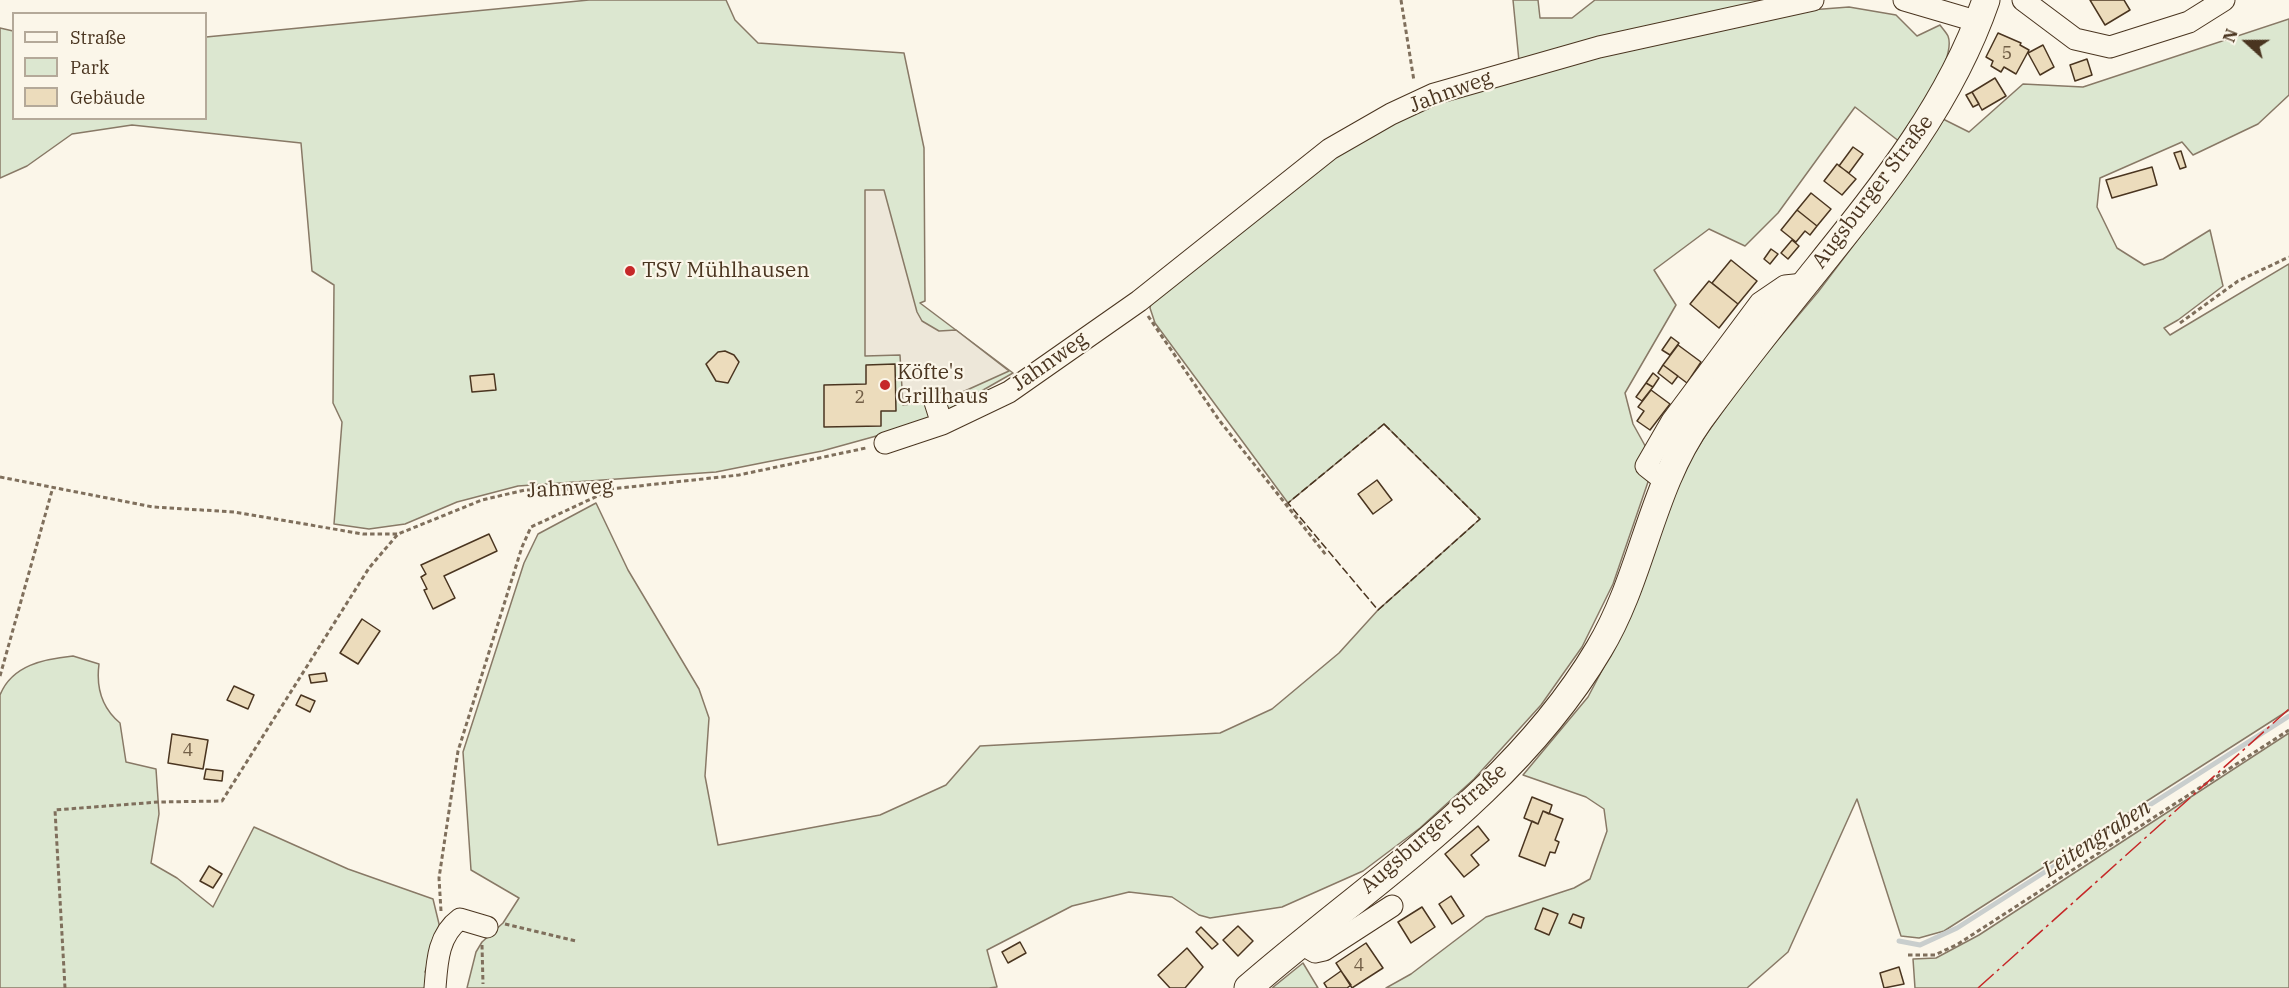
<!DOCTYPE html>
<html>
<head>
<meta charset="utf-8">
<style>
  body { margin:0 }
  #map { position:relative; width:2289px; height:988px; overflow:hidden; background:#fbf6e9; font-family:"IBM Plex Serif",serif }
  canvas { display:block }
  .legend { position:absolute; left:12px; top:12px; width:195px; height:108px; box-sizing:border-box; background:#fbf6e9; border:2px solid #b4a999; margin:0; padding:8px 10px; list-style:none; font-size:18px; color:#4a3520 }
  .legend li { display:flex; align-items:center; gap:12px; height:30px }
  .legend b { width:30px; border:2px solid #b4a999 }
  .north { position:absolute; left:2217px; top:12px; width:60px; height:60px; -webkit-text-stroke:4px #fbf6e9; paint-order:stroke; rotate:291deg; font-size:16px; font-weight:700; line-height:24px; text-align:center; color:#4a3520 }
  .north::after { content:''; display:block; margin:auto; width:21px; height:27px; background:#4a3520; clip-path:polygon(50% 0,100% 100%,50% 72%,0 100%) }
</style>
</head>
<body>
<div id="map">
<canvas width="2289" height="988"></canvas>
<ul class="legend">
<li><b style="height:8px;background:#fbf6e9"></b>Straße</li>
<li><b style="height:16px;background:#dce7d0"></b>Park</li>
<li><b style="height:16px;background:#ecdcbc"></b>Gebäude</li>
</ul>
<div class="north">N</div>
</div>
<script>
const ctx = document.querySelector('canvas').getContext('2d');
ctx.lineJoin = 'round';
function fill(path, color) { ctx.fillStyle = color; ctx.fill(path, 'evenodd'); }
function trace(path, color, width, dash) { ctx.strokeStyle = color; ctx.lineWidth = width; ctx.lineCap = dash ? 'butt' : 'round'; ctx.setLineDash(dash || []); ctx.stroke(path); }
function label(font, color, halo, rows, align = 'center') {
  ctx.font = font + ' "IBM Plex Serif",serif'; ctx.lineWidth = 4.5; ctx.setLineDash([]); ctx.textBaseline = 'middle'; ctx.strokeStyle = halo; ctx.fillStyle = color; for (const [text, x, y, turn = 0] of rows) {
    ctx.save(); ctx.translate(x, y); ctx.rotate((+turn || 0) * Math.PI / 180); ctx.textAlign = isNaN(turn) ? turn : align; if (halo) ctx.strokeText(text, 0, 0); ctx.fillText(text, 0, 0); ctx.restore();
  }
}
const green = new Path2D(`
  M589,0H726L735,20L758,43L904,53L924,148L925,301L920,303L1013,373L927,422L822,451L716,472L518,486L457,502L405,524L369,529L334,524L342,422L333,403L334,285L312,271L301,143L132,125L72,134L27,166L0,178V28L13,31L14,118H206V37Z
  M1513,0H1538L1540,18H1572L1595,0H1766L1519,61Z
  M1849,7L1896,15L1917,36L1940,25C1942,28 1946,32 1948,36C1957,59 1913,122 1900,142L1855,107L1778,213L1745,246L1709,229L1654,270L1676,305L1625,393L1633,424L1648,451L1649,479L1613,584L1582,647L1541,705L1474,779L1420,828L1363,871L1282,907L1210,918L1199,915L1172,897L1129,892L1072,906L987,950L997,987L989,988H467L476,952L482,942L503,923L519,898L471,870L463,752L524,563L538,534L596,503L628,570L699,689L709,718L705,776L718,845L880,815L946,785L980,746L1220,733L1272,709L1339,653L1378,610L1480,519L1384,424L1288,503L1155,323L1150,308L1152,297L1335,155L1406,113L1634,42L1771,13Z
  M2289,19V95L2258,124L2193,155L2182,142L2100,178L2097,207L2117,248L2144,265L2163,259L2210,230L2223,286L2178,320L2164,328L2170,335L2289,264V710L1944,931L1919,938L1901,936L1857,799L1788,952L1747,988H1386L1411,974L1486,917L1574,888L1590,879L1607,831L1604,809L1586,797L1523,775L1588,697L1619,638L1675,484L1707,433L1754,368L1818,292L1893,193L1943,119L1969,132L2023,84L2083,87Z
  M73,656L99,664C96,687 102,708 120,723L126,762L156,769L159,814L151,863L177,878L213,907L254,827L348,869L433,899L440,928L425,972L441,988H0V695C12,665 44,659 73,656Z
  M2289,733V988H1915L1913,959L1936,958L1979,935Z
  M1303,963L1318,988H1272Z`);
const parking = new Path2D(`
  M865,190H884L917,312L922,321L939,331L956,330L1009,371L947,399L903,405L900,355L865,356Z`);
const stream = new Path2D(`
  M1899,941L1920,945L1957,928L2289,716`);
const building = new Path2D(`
  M2090,0H2124L2130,10L2105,25Z
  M1998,33L2021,43L2020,45L2029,50L2016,74L2004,67L2001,72L1991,66L1993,61L1986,57Z
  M2043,45L2054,67L2040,75L2028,53Z
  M2087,59L2092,75L2075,81L2070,65Z
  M1995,78L2006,96L1982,110L1972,92Z
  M1972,92L1979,104L1973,107L1966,95Z
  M1853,147L1863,154L1849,173L1839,166Z
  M2181,151L2186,167L2180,169L2174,153Z
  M1837,164L1856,179L1842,195L1824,181Z
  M2152,167L2157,185L2112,198L2106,180Z
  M1811,193L1831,209L1817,226L1797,210Z
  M1797,210L1817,226L1810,235L1805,231L1796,242L1781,230Z
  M1792,240L1799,246L1788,259L1781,253Z
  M1771,249L1778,254L1770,264L1764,259Z
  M1731,260L1757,281L1738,304L1712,283Z
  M1709,281L1738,304L1719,328L1690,304Z
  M1671,337L1679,343L1670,355L1662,350Z
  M1678,345L1701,362L1687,383L1663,365Z
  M725,351L734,355L739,362L728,383L716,381L706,364L718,352Z
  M895,364L896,411H881V426L824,427V385L866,384V365Z
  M1663,365L1678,376L1672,384L1658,373Z
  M1653,373L1659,378L1653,387L1646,383Z
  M494,374L496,390L472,392L470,376Z
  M1646,383L1653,387L1642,401L1636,397Z
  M1651,390L1670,404L1650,430L1637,421L1644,411L1638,407Z
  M1377,480L1392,500L1373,514L1358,494Z
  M489,534L497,551L444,576L455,598L433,609L424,590L427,589L421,577L426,574L421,565Z
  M362,619L380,631L358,664L340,653Z
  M325,673L327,681L311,683L309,675Z
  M234,686L254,695L248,709L227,700Z
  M301,695L315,701L310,712L296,705Z
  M172,734L208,740L203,769L168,763Z
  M206,769L223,771L222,781L204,779Z
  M1532,797L1552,805L1549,814L1543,811L1538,824L1524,818Z
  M1543,811L1563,819L1555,840L1559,842L1555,853L1550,852L1545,866L1519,856L1532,821L1538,824Z
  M1478,826L1489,840L1471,855L1479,865L1464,877L1445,854Z
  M209,866L222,874L213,888L200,881Z
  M1451,896L1464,916L1452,924L1439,904Z
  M1422,907L1435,927L1411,943L1398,922Z
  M1543,908L1558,914L1549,935L1535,929Z
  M1573,914L1584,918L1581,928L1569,923Z
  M1238,926L1253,941L1238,956L1223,940Z
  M1201,927L1218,944L1212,949L1196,932Z
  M1020,942L1026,953L1008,963L1002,952Z
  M1366,943L1383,968L1352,988L1336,963Z
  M1187,948L1203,967L1185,988H1170L1158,975Z
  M1899,967L1904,984L1884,988L1880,973Z
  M1341,971L1351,985L1347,988H1327L1324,983Z`);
const path = new Path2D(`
  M1401,0L1414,81
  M1148,316L1219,420L1326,555
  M2180,323L2238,281L2289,257
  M0,477L153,507L234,512L363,534H398
  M0,676L53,487
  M441,911L439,878L458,751L522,547L531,527L608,491
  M505,924L576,941
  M482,945L483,984
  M1908,955H1935L1958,944L2289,730
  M65,988L55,810L158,802L222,801L369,568L398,534L482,500L525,490L611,489L739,475L866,448`);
const minor = new Path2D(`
  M1904,0L1979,22
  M2023,0L2075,39L2110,47L2189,22L2224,0
  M935,402L942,424
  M885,443L942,424L1009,392L1139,301L1330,149L1391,114L1434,94L1599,47L1813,0
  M1665,481L1646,466L1672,421L1760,303L1785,286L1804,284
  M1300,943L1315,952L1324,950L1392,906
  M435,988C437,962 438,935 460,919L487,927`);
const major = new Path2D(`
  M1248,988C1370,882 1515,791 1599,649C1643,576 1650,489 1700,419C1736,370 1774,322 1812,275C1881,189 1950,105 1986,0`);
const fence = new Path2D(`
  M1384,424L1480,519L1378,610L1288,503Z`);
const power = new Path2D(`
  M1978,988L2289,709`);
const markers = [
  [630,271,6,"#c62828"],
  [885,385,6,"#c62828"]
];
const numberNames = [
  ["5",2007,54],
  ["2",860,398],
  ["4",188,751],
  ["4",1359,966]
];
const streetNames = [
  ["Jahnweg",1451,92,-20],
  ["Augsburger Straße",1873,192,-53],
  ["Jahnweg",1050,362,-35],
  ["Jahnweg",570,489,-3],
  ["Augsburger Straße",1434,829,-41]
];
const poiNames = [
  ["TSV Mühlhausen",642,271],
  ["Köfte's",897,373],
  ["Grillhaus",897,397]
];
const waterNames = [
  ["Leitengraben",2097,839,-33]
];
fill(green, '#dce7d0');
trace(green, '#887966', 1.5);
fill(parking, '#ede7d9');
trace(parking, '#887966', 1.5);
trace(stream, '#c9cecd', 5);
fill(building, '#ecdcbc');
trace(building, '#4a3520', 1.5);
trace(minor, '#4a3520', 23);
trace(major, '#4a3520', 29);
trace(path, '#7f6f5c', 3, [4.5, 3]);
trace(minor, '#fbf6e9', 21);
trace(major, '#fbf6e9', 27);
trace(fence, '#4a3520', 1.5, [8, 3]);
trace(power, '#c62828', 1.5, [21, 4.5, 3, 4.5]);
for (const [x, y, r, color] of markers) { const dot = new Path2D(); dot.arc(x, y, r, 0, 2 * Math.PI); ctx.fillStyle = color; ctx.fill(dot); trace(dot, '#fbf6e9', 2); }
label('18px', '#725f47', null, numberNames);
label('21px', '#4a3520', '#fbf6e9', streetNames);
label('21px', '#4a3520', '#fbf6e9', poiNames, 'left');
label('italic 22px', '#4a3520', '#fbf6e9', waterNames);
</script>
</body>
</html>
